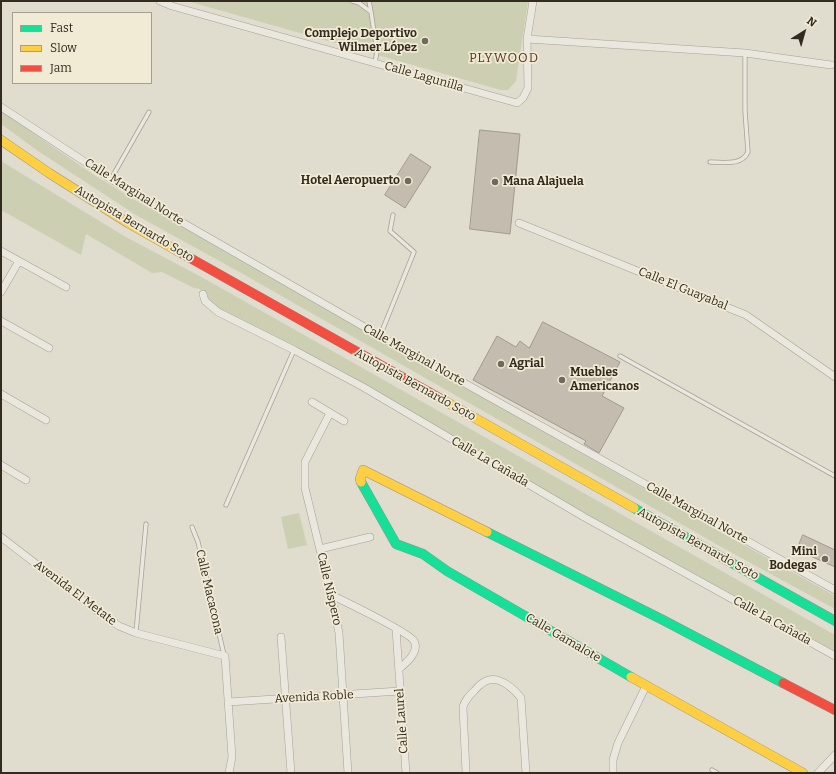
<!DOCTYPE html>
<html>
<head>
<meta charset="utf-8">
<style>
  body { margin:0 }
  #map { position:relative; width:836px; height:774px; overflow:hidden; background:#e0dcce; font-family:Bitter,serif }
  canvas { display:block }
  .frame { position:absolute; inset:0; border:2px solid #332b20; pointer-events:none }
  .legend { position:absolute; left:12px; top:12px; width:140px; height:72px; box-sizing:border-box; background:#f1ebd5; border:1px solid #a59e8d; margin:0; padding:5px 7px; list-style:none; font-size:12px; color:#332b20 }
  .legend li { display:flex; align-items:center; gap:8px; height:20px }
  .legend b { width:20px; border:1px solid #a59e8d }
  .north { position:absolute; left:784px; top:12px; width:40px; height:40px; -webkit-text-stroke:3px #f1ebd5; paint-order:stroke; rotate:37deg; font-size:11px; font-weight:700; line-height:16px; text-align:center; color:#332b20 }
  .north::after { content:''; display:block; margin:auto; width:14px; height:18px; background:#332b20; clip-path:polygon(50% 0,100% 100%,50% 72%,0 100%) }
</style>
</head>
<body>
<div id="map">
<canvas width="836" height="774"></canvas>
<div class="frame"></div>
<ul class="legend">
<li><b style="height:5px;background:#16e098"></b>Fast</li>
<li><b style="height:5px;background:#ffcf43"></b>Slow</li>
<li><b style="height:5px;background:#f24e42"></b>Jam</li>
</ul>
<div class="north">N</div>
</div>
<script>
const ctx = document.querySelector('canvas').getContext('2d');
ctx.lineJoin = 'round';
function fill(path, color) { ctx.fillStyle = color; ctx.fill(path, 'evenodd'); }
function trace(path, color, width, dash) { ctx.strokeStyle = color; ctx.lineWidth = width; ctx.lineCap = dash ? 'butt' : 'round'; ctx.setLineDash(dash || []); ctx.stroke(path); }
function label(font, color, halo, rows, align = 'center') {
  ctx.font = font + ' Bitter,serif'; ctx.lineWidth = 3.5; ctx.setLineDash([]); ctx.textBaseline = 'middle'; ctx.strokeStyle = halo; ctx.fillStyle = color; for (const [text, x, y, turn = 0] of rows) {
    ctx.save(); ctx.translate(x, y); ctx.rotate((+turn || 0) * Math.PI / 180); ctx.textAlign = isNaN(turn) ? turn : align; if (halo) ctx.strokeText(text, 0, 0); ctx.fillText(text, 0, 0); ctx.restore();
  }
}
const green = new Path2D(`
  M187,1H528L516,81L508,90H501Z
  M1,111L91,173L133,199L701,521L835,596V609L725,549L243,274L136,215L38,151L1,124Z
  M1,161L124,236L205,279L835,635V652L698,576L591,518L217,309C214,306 212,304 209,301C204,294 206,289 194,288L162,272L152,273L86,234L81,255L1,210Z
  M299,513L307,545L288,549L281,517Z`);
const building = new Path2D(`
  M480,130L520,134L510,234L470,229Z
  M411,154L431,167L405,208L385,195Z
  M543,322L620,362L602,396L624,408L599,453L584,444L586,441L473,380L497,336L516,347L520,341L529,348Z
  M803,535L835,550V567L797,550Z`);
const lane = new Path2D(`
  M352,1L359,3L371,12L377,51L375,63
  M369,1L371,12
  M710,162C723,162 742,166 748,152L745,111V53
  M111,179L149,112
  M380,336L414,252L390,231L393,215
  M620,356L835,476
  M226,505L294,350
  M192,527L198,542L224,655
  M136,632L146,524
  M712,770L717,773`);
const street = new Path2D(`
  M160,1L172,6L517,103L523,98L528,88L527,39L533,1
  M527,39L745,53L831,65
  M1,107L111,179L171,216L380,336L835,590
  M519,223L746,315L835,377
  M1,251L66,287
  M1,292L19,261
  M203,294L205,301L218,312L294,350L363,387L584,517L835,656
  M1,321L49,348
  M1,394L46,420
  M312,402L344,421
  M330,413L305,462V488L331,595L339,633L348,773
  M1,465L26,480
  M1,537L100,613L119,626L136,633L225,656L232,757L229,773
  M320,549L370,537
  M331,595C344,601 410,633 414,641C420,652 406,663 399,669
  M396,629L406,773
  M281,637L291,773
  M228,702L400,691
  M466,773L463,707C465,700 469,696 474,691C478,687 482,681 489,680C501,677 514,689 521,698L526,773
  M613,773V760L618,743L646,686
  M818,773L835,755`);
const fast = new Path2D(`
  M361,482L396,544L423,554L447,571L631,677
  M634,508L835,621
  M487,532L663,620L783,683`);
const slow = new Path2D(`
  M1,140L49,173L128,223L183,254
  M443,400L634,508
  M361,482L360,479L363,470L487,532
  M631,677L803,773`);
const jam = new Path2D(`
  M183,254L443,400
  M783,683L835,710`);
const markers = [
  [425,41,4,"#70695d"],
  [408,181,4,"#70695d"],
  [495,182,4,"#70695d"],
  [501,364,4,"#70695d"],
  [562,380,4,"#70695d"],
  [825,559,4,"#70695d"]
];
const poiNames = [
  ["Complejo Deportivo",417,34],
  ["Wilmer López",417,48],
  ["Hotel Aeropuerto",400,181],
  ["Mana Alajuela",503,182,"left"],
  ["Agrial",509,364,"left"],
  ["Muebles",570,373,"left"],
  ["Americanos",570,387,"left"],
  ["Mini",817,552],
  ["Bodegas",817,566]
];
const streetNames = [
  ["Calle Lagunilla",424,77,16],
  ["Calle Marginal Norte",134,192,32],
  ["Autopista Bernardo Soto",134,224,31],
  ["Calle El Guayabal",683,289,22],
  ["Calle Marginal Norte",414,355,29],
  ["Autopista Bernardo Soto",415,385,29],
  ["Calle La Cañada",490,462,30],
  ["Calle Marginal Norte",697,513,29],
  ["Autopista Bernardo Soto",698,544,29],
  ["Calle Níspero",329,589,77],
  ["Calle Macacona",209,592,77],
  ["Avenida El Metate",75,593,37],
  ["Calle La Cañada",772,621,29],
  ["Calle Gamalote",563,638,30],
  ["Avenida Roble",314,697,-3],
  ["Calle Laurel",402,721,-94]
];
const neighbourhoodNames = [
  ["PLYWOOD",504,58]
];
fill(green, '#cdcfb2');
fill(building, '#c4bcaf');
trace(building, '#a0998e', 1);
trace(lane, '#a6a196', 5);
trace(street, '#a6a196', 8);
trace(fast, '#959186', 10);
trace(slow, '#959186', 10);
trace(jam, '#959186', 10);
trace(lane, '#e9e7de', 3.5);
trace(street, '#e9e7de', 7);
trace(fast, '#16e098', 9);
trace(slow, '#ffcf43', 9);
trace(jam, '#f24e42', 9);
for (const [x, y, r, color] of markers) { const dot = new Path2D(); dot.arc(x, y, r, 0, 2 * Math.PI); ctx.fillStyle = color; ctx.fill(dot); trace(dot, '#f1ebd5', 1.5); }
label('bold 12px', '#332b20', '#f1ebd5', poiNames, 'right');
label('12px', '#332b20', '#f1ebd5', streetNames);
ctx.letterSpacing = '1px';
label('13px', '#5b3525', '#f1ebd5', neighbourhoodNames);
ctx.letterSpacing = '0px';
</script>
</body>
</html>
